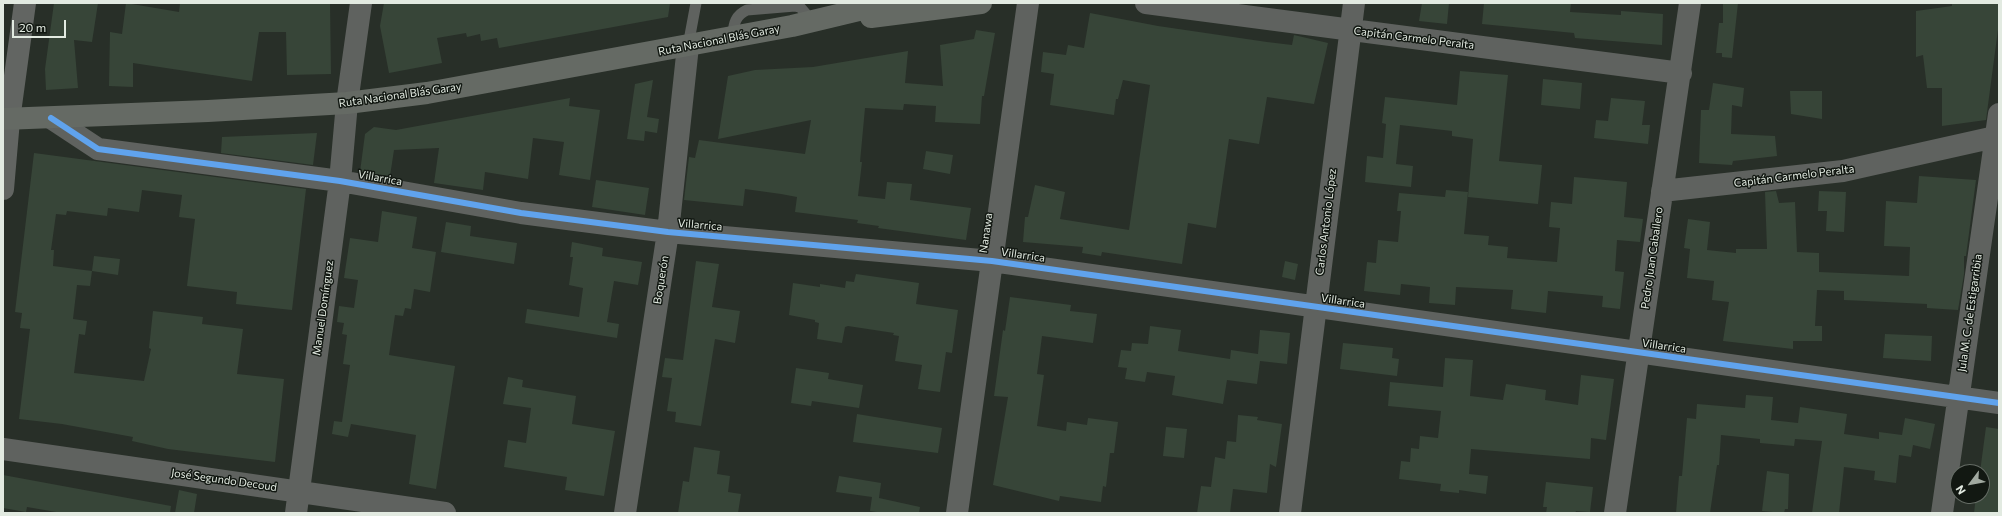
<!DOCTYPE html>
<html>
<head>
<meta charset="utf-8">
<style>
  body { margin:0 }
  #map { position:relative; width:2002px; height:516px; overflow:hidden; background:#282f28; font-family:Commissioner,sans-serif }
  canvas { display:block }
  .frame { position:absolute; inset:0; border:4px solid #e2eae1; pointer-events:none }
  .north { position:absolute; left:1950px; top:464px; width:40px; height:40px; box-sizing:border-box; background:#121812; border:1px solid #656c65; border-radius:50%; rotate:238deg; font-size:11px; font-weight:700; line-height:16px; text-align:center; color:#e2eae1 }
  .north::after { content:''; display:block; margin:auto; width:14px; height:18px; background:#a1a9a0; clip-path:polygon(50% 0,100% 100%,50% 72%,0 100%) }
  .scale { position:absolute; left:12px; top:20px; width:54px; height:18px; box-sizing:border-box; border:2px solid #e2eae1; border-top:0; padding-left:5px; font-size:12px; line-height:14px; white-space:nowrap; color:#e2eae1; -webkit-text-stroke:3px #121812; paint-order:stroke }
</style>
</head>
<body>
<div id="map">
<canvas width="2002" height="516"></canvas>
<div class="frame"></div>
<div class="north">N</div>
<div class="scale">20 m</div>
</div>
<script>
const ctx = document.querySelector('canvas').getContext('2d');
ctx.lineJoin = 'round';
function fill(path, color) { ctx.fillStyle = color; ctx.fill(path, 'evenodd'); }
function trace(path, color, width, dash) { ctx.strokeStyle = color; ctx.lineWidth = width; ctx.lineCap = dash ? 'butt' : 'round'; ctx.setLineDash(dash || []); ctx.stroke(path); }
function label(font, color, halo, rows, align = 'center') {
  ctx.font = font + ' Commissioner,sans-serif'; ctx.lineWidth = 3; ctx.setLineDash([]); ctx.textBaseline = 'middle'; ctx.strokeStyle = halo; ctx.fillStyle = color; for (const [text, x, y, turn = 0] of rows) {
    ctx.save(); ctx.translate(x, y); ctx.rotate((+turn || 0) * Math.PI / 180); ctx.textAlign = isNaN(turn) ? turn : align; if (halo) ctx.strokeText(text, 0, 0); ctx.fillText(text, 0, 0); ctx.restore();
  }
}
const building = new Path2D(`
  M54,3H98L92,42L74,40L78,88L46,90L45,69Z
  M126,3L179,12L180,3H330L331,74L287,75L286,32H259L252,81L133,63V87L109,86L110,32L122,34Z
  M384,3H670L668,17L499,48L497,38L481,41L480,34L467,37L466,33L437,38L442,63L389,73L380,26Z
  M1422,3H1449L1447,24L1419,21Z
  M1484,3H1571L1570,12L1621,15V11L1663,14L1662,45L1575,38L1574,33L1482,24Z
  M1723,3H1738L1732,58L1722,57V53H1716L1719,23H1723Z
  M1952,3H1999V22L1986,120L1942,126V88H1927L1923,55L1916,57V11L1952,6Z
  M1090,13L1158,26L1267,42L1292,45L1294,35L1328,43L1314,104L1267,97L1259,144L1229,139L1216,228L1188,223L1182,264L1102,252L1101,256L1082,253L1083,247L1023,242L1025,217H1028L1035,185L1065,192L1060,219L1129,230L1150,85L1123,80L1118,99H1116L1114,115L1050,105L1054,74L1041,72L1043,52L1066,55L1068,45L1084,48Z
  M976,30L995,33L984,96H982L980,124L935,122L936,106L904,104L903,110L865,108L860,162H862L858,196L885,199L887,182L912,184L910,200L971,208L966,240L878,228L879,226L857,223L858,220L795,212L797,197L781,194L745,189L743,206L684,200L689,157L695,158L699,140L805,154L811,120L718,139L728,76L755,70L813,67L908,51L905,83L943,86L940,45L974,39Z
  M1460,71L1508,75L1499,161L1542,165L1538,204L1468,197L1473,139L1452,136V131L1400,125L1396,164L1413,166L1411,187L1365,182L1367,156L1383,158L1386,124L1382,123L1385,97L1457,105Z
  M1543,79L1582,83L1580,109L1541,105Z
  M653,80L647,117L659,119L657,133L645,131L644,141L627,139L635,84Z
  M1713,83L1744,88L1742,107L1732,105L1731,134L1775,136L1777,156L1733,161L1732,165L1699,163L1701,110H1709Z
  M1790,91H1822V119L1791,114Z
  M570,98L569,106L600,110L590,180L559,175L564,142L533,138L528,179L485,172L483,190L434,183L439,148L394,150L390,176L360,172L365,134L374,127L396,130Z
  M1611,98L1645,101L1642,125H1650L1648,144L1594,138L1596,120L1608,121Z
  M317,133L313,165L221,153L222,137Z
  M926,151L953,155L950,174L923,169Z
  M34,153L306,189L292,310L236,304L237,292L187,286L195,219L179,217L182,195L142,190L139,212L108,208L107,216L67,211L66,215L56,214L51,250H54L53,266L92,271L90,286L77,285L73,319L87,321L85,335L79,334L74,373L144,381L151,349L149,348L153,311L203,317L202,324L243,329L237,374L284,379L275,462L168,449L132,441L133,437L62,424L19,419L30,329L20,328L22,313L15,312Z
  M1919,176L1976,180L1966,256H1964V274L1958,310L1927,308V304L1844,300V291L1817,290L1815,326H1822V341H1793V349L1723,341L1729,302L1712,300L1714,281L1687,278L1690,249L1684,248L1688,219L1710,222L1707,250L1736,253V249H1767L1765,192L1776,191L1779,203L1795,202L1797,252L1819,253V272L1909,276L1910,247L1884,246L1886,201L1917,203Z
  M1574,177L1627,182L1624,217L1643,219L1640,242L1617,240L1615,271L1624,272L1620,309L1602,307L1603,296L1548,291L1546,313L1511,309L1513,290L1456,287L1455,305L1429,303L1430,287L1401,284L1400,295L1364,291L1367,262L1376,263L1378,240L1398,242L1401,211H1397L1399,193L1445,197L1446,190L1468,192L1464,234L1489,236L1488,245L1508,247L1507,258L1557,262L1560,228L1549,227L1551,202L1572,204Z
  M596,180L649,188L645,215L592,207Z
  M1819,191L1846,192L1844,232L1826,231L1827,211H1818Z
  M382,211L417,217L412,248L436,252L430,292L414,289L411,309L405,308L403,316L395,315L389,355L455,366L436,489L409,484L416,435L351,424L348,437L332,434L334,421L342,422L350,365L343,364L347,335L342,334L344,323L337,322L339,306L354,308L358,280L344,278L350,238L378,242Z
  M446,222L471,226L470,236L517,243L514,264L441,252Z
  M572,242L603,248L602,256L642,262L638,285L614,281L607,322L619,324L617,338L525,323L527,309L579,317L583,288L569,285L573,257H570Z
  M94,256L120,259L118,275L92,271Z
  M696,261L719,264L712,307L740,311L735,343L715,339L701,426L675,422L676,412L667,411L672,378L662,377L665,358L683,360Z
  M1285,261L1298,264L1295,280L1282,277Z
  M856,274L919,283L916,304L958,310L952,353L946,352L940,392L918,389L922,365L895,361L899,336L893,335L894,333L848,326L845,327L842,343L817,339L819,323L815,322V320L789,315L793,283L820,287V284L845,288L846,281L854,282Z
  M1010,297L1071,305L1070,311L1097,314L1093,343L1042,336L1037,374L1044,375L1037,426L1066,431L1067,422L1087,425L1088,418L1118,422L1114,453H1110L1106,487L1103,486L1101,502L1060,496L1059,501L993,485L1008,397L994,396L1003,330L1005,331Z
  M1150,326L1181,330L1178,351L1230,359L1231,350L1258,354L1260,330L1290,333L1287,364L1260,361L1257,384L1227,380L1223,404L1172,395L1175,376L1147,372L1145,382L1125,379L1127,368L1118,367L1121,350L1131,351L1132,343L1148,344Z
  M1885,334L1932,336L1931,361L1883,358Z
  M1343,343L1393,348L1392,358L1399,359L1397,376L1340,369Z
  M1445,358L1473,360L1470,396L1503,400L1506,384L1546,390L1545,400L1578,405L1581,375L1614,379L1606,440L1591,438L1590,459L1471,449L1469,474L1488,476L1486,494L1459,490V493L1440,491L1441,484L1399,479L1401,461L1410,462L1411,448L1419,449L1420,436L1438,438L1441,411L1388,406L1390,382L1443,387Z
  M796,368L829,373L828,379L863,385L859,408L812,401L811,406L791,403Z
  M508,377L523,380L522,387L576,396L572,424L615,431L604,496L565,490L567,477L504,467L508,440L526,443L531,408L503,404Z
  M1746,395L1773,397L1771,420L1798,423L1800,407L1847,414L1844,434L1879,439V432L1902,435L1905,418L1935,424L1930,449L1913,445L1911,457L1899,455L1896,483L1874,480L1875,471L1844,467L1839,513H1812L1822,441L1795,439L1794,446L1760,443V439L1721,435L1719,465H1717L1710,513H1676L1679,476H1682L1687,418L1696,419L1697,404L1745,408Z
  M857,414L942,428L938,453L853,442Z
  M1238,415L1258,417L1257,420L1282,424L1276,467L1270,464L1267,493L1233,489L1230,513H1197L1201,486L1211,487L1215,457L1225,459L1227,441L1236,442Z
  M1166,427L1187,429L1184,458L1163,456Z
  M1986,427L1999,429V513H1974L1976,496H1982V472H1980Z
  M694,447L720,451L717,474L730,476L728,492L741,494L738,513H678L683,481L689,482Z
  M1767,471L1789,474L1788,509H1785L1784,513L1762,511Z
  M3,475L171,506L170,513H62L27,507L26,512L3,508Z
  M839,476L881,483L879,498L920,507L919,513H883L870,511L872,497L836,492Z
  M1546,482L1593,487L1590,512L1576,511L1575,513H1546L1547,507H1543Z
  M179,490L197,494L194,513H175Z`);
const lane = new Path2D(`
  M732,38C734,25 734,16 747,10L795,6L800,7L812,21
  M688,46L696,3`);
const street = new Path2D(`
  M1146,3L1681,73
  M51,118L98,149L340,181L521,213L668,232L992,261L1999,403
  M1662,191L1843,171L1995,137
  M3,449L445,513
  M296,513L340,181L347,103L361,3
  M625,513L668,232L688,46
  M957,513L1028,3
  M1290,513L1354,3
  M1615,513L1690,3
  M1942,513L1999,114`);
const secondary = new Path2D(`
  M3,189L9,120L25,3`);
const highway = new Path2D(`
  M871,17L981,3
  M3,119L208,111L347,103L427,93L792,26L888,3`);
const cycleway = new Path2D(`
  M51,118L98,149L340,181L521,213L668,232L992,261L1999,403`);
const streetNames = [
  ["Capitán Carmelo Peralta",1414,38,7],
  ["Ruta Nacional Blás Garay",719,40,-11],
  ["Ruta Nacional Blás Garay",400,95,-8],
  ["Capitán Carmelo Peralta",1794,176,-7],
  ["Villarrica",380,178,10],
  ["Carlos Antonio López",1326,222,-83],
  ["Villarrica",700,225,5],
  ["Nanawa",986,233,-82],
  ["Villarrica",1023,255,8],
  ["Pedro Juan Caballero",1652,258,-82],
  ["Boquerón",661,280,-81],
  ["Villarrica",1343,301,8],
  ["Manuel Domínguez",323,308,-82],
  ["Jula M. C. de Estigarribia",1970,313,-82],
  ["Villarrica",1664,346,8],
  ["José Segundo Decoud",224,480,8]
];
fill(building, '#374538');
trace(lane, '#5f625f', 11);
trace(street, '#5f625f', 22);
trace(secondary, '#626562', 22);
trace(highway, '#656a64', 22);
trace(cycleway, '#60a3ed', 6);
label('11px', '#e2eae1', '#121812', streetNames);
</script>
</body>
</html>
